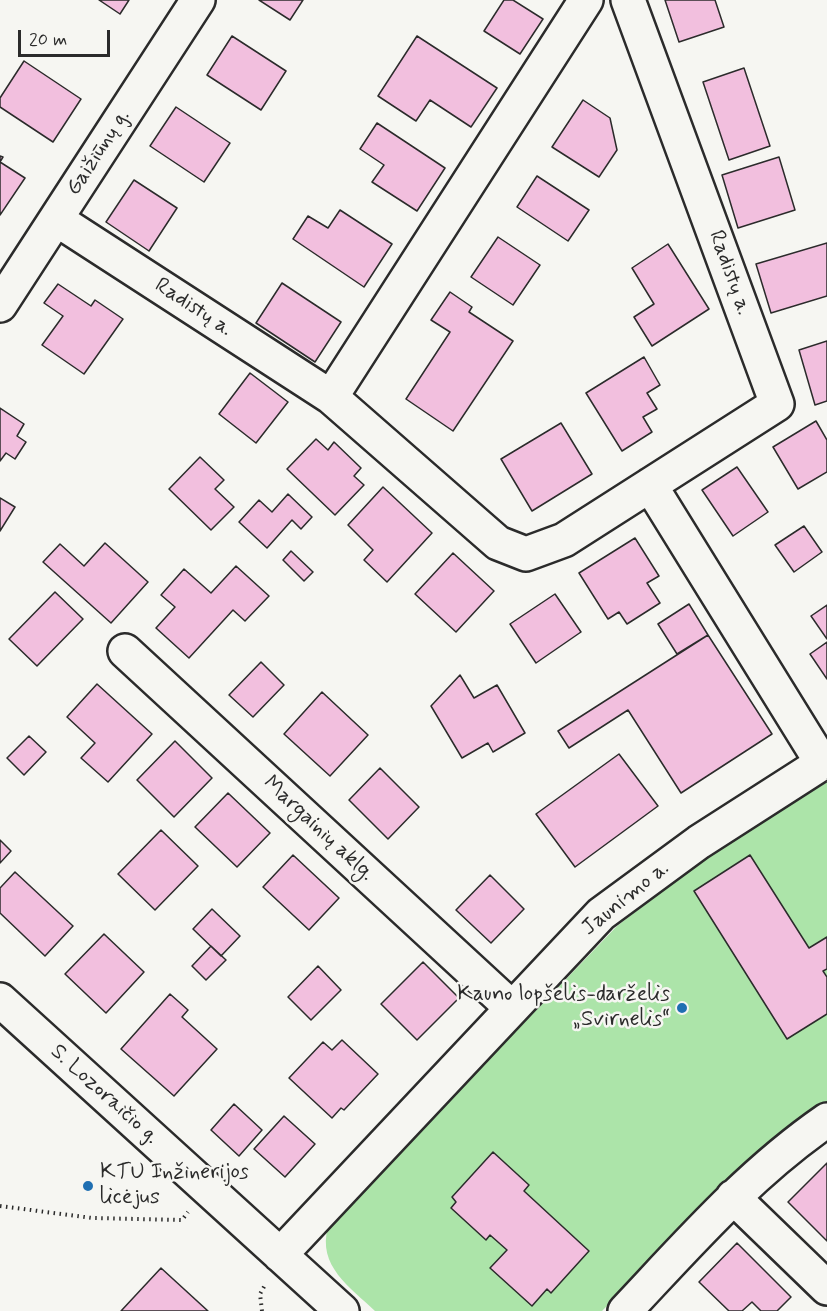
<!DOCTYPE html>
<html>
<head>
<meta charset="utf-8">
<style>
  body { margin:0 }
  #map { position:relative; width:827px; height:1311px; overflow:hidden; background:#f6f6f2; font-family:Mynerve,sans-serif }
  canvas { display:block }
  .scale { position:absolute; left:18px; top:30px; width:92px; height:27px; box-sizing:border-box; border:3px solid #2b2b2b; border-top:0; padding-left:8px; font-size:18px; line-height:21px; white-space:nowrap; color:#2b2b2b; -webkit-text-stroke:4px #f6f6f2; paint-order:stroke }
</style>
</head>
<body>
<div id="map">
<canvas width="827" height="1311"></canvas>
<div class="scale">20 m</div>
</div>
<script>
const ctx = document.querySelector('canvas').getContext('2d');
ctx.lineJoin = 'round';
function fill(path, color) { ctx.fillStyle = color; ctx.fill(path, 'evenodd'); }
function trace(path, color, width, dash) { ctx.strokeStyle = color; ctx.lineWidth = width; ctx.lineCap = dash ? 'butt' : 'round'; ctx.setLineDash(dash || []); ctx.stroke(path); }
function label(font, color, halo, rows, align = 'center') {
  ctx.font = font + ' Mynerve,sans-serif'; ctx.lineWidth = 5; ctx.setLineDash([]); ctx.textBaseline = 'middle'; ctx.strokeStyle = halo; ctx.fillStyle = color; for (const [text, x, y, turn = 0] of rows) {
    ctx.save(); ctx.translate(x, y); ctx.rotate((+turn || 0) * Math.PI / 180); ctx.textAlign = isNaN(turn) ? turn : align; if (halo) ctx.strokeText(text, 0, 0); ctx.fillText(text, 0, 0); ctx.restore();
  }
}
const green = new Path2D(`
  M827,782V1109L652,1260L602,1311H375C350,1287 317,1266 328,1227L617,926L700,862Z`);
const building = new Path2D(`
  M99,0H129L120,14Z
  M259,0H303L290,20Z
  M504,0H513L543,19L520,54L484,31Z
  M665,0H715L724,27L679,42Z
  M232,36L286,71L261,110L207,75Z
  M417,36L497,88L471,127L430,100L416,121L378,96Z
  M24,61L81,99L53,142L0,107V98Z
  M744,68L770,146L729,160L703,82Z
  M583,100L610,118L617,150L599,177L552,147Z
  M176,107L230,143L204,182L150,146Z
  M377,123L445,168L417,211L372,182L384,165L360,149Z
  M0,156L3,157L0,162L25,178L0,215Z
  M779,157L795,210L738,228L722,175Z
  M537,176L589,210L568,241L517,207Z
  M134,180L177,208L149,251L106,222Z
  M340,210L392,244L364,287L293,239L308,216L328,228Z
  M498,237L540,265L513,305L471,277Z
  M827,243V296L771,313L756,264Z
  M668,244L709,309L652,346L634,317L654,304L632,268Z
  M282,283L341,322L315,362L256,323Z
  M58,284L91,306L95,300L123,319L84,374L42,345L63,316L44,303Z
  M450,292L472,307L469,312L513,341L453,431L406,399L450,332L431,320Z
  M827,341V401L815,405L799,350Z
  M644,357L660,385L647,393L657,409L643,417L652,432L622,451L586,393Z
  M250,373L288,402L256,443L219,414Z
  M0,408L24,424L17,436L26,442L15,459L6,453L0,461Z
  M816,421L827,440V472L798,489L773,447Z
  M561,423L592,474L532,511L501,459Z
  M316,439L328,450L334,442L361,468L354,476L364,485L335,515L287,469Z
  M200,457L224,480L215,489L234,507L211,530L169,489Z
  M737,467L768,512L733,536L702,490Z
  M383,487L432,533L387,582L364,560L373,550L348,525Z
  M288,494L312,517L301,529L292,520L267,548L239,522L259,500L272,512Z
  M0,498L15,507L0,531Z
  M804,526L822,552L794,572L775,545Z
  M635,538L659,576L647,583L660,603L627,624L619,612L608,619L579,573Z
  M105,543L148,582L111,623L43,562L60,544L84,566Z
  M291,551L313,572L304,581L283,560Z
  M453,553L494,591L456,632L415,594Z
  M236,566L269,596L245,621L233,610L189,658L156,628L175,607L161,595L184,569L211,593Z
  M55,592L83,619L37,666L9,639Z
  M555,594L581,632L536,663L510,624Z
  M689,604L708,635L677,654L658,624Z
  M827,605V639L811,616Z
  M708,635L772,734L681,793L628,710L569,748L558,731Z
  M827,642V679L810,654Z
  M261,662L284,685L253,717L229,695Z
  M460,675L474,698L497,685L525,733L493,752L488,743L462,758L431,706Z
  M97,684L152,734L108,782L81,758L95,743L67,717Z
  M322,692L368,735L330,776L284,734Z
  M29,736L46,752L24,775L7,758Z
  M175,741L212,778L174,817L137,780Z
  M619,754L658,806L575,867L536,814Z
  M380,768L419,807L388,839L349,800Z
  M228,793L270,833L237,867L195,827Z
  M161,830L198,866L155,910L118,874Z
  M0,840L11,851L0,863Z
  M293,855L339,898L309,930L263,887Z
  M750,855L809,948L827,937V969L823,971L827,977V1014L787,1039L694,891Z
  M15,872L73,926L45,956L0,913V888Z
  M490,875L524,909L491,943L456,910Z
  M212,909L240,936L221,956L193,929Z
  M104,934L144,972L106,1013L65,974Z
  M211,946L226,960L206,980L192,966Z
  M423,962L459,998L417,1040L381,1004Z
  M318,966L341,990L311,1020L288,997Z
  M170,994L188,1010L182,1017L217,1049L174,1096L121,1049Z
  M342,1040L378,1074L344,1110L341,1108L332,1118L289,1078L323,1042L332,1050Z
  M234,1104L262,1130L239,1156L211,1130Z
  M284,1116L315,1144L285,1177L254,1149Z
  M493,1152L529,1185L524,1191L589,1251L551,1293L547,1289L532,1306L490,1268L507,1250L490,1235L486,1240L451,1208L456,1202L452,1197Z
  M827,1163V1241L788,1202Z
  M737,1243L791,1297L777,1311H761L752,1302L742,1311H729L699,1282Z
  M161,1268L208,1311H121Z`);
const path = new Path2D(`
  M0,1206L92,1218L182,1220L188,1212
  M262,1311L260,1294L266,1283`);
const street = new Path2D(`
  M586,0L331,397L498,543L526,554L564,540L777,404L628,0
  M56,219L331,397
  M0,305L198,0
  M650,485L822,763
  M125,651L512,1008
  M0,1000L342,1311
  M733,1197L827,1288
  M280,1255L601,914L699,842L827,760
  M625,1311C689,1243 750,1173 827,1120`);
const markers = [
  [682,1008,6,"#1f6fb2"],
  [88,1186,6,"#1f6fb2"]
];
const streetNames = [
  ["Gaižiūnų g.",99,153,-57],
  ["Radistų a.",729,273,70],
  ["Radistų a.",193,308,33],
  ["Margainių aklg.",318,829,43],
  ["Jaunimo a.",626,899,-39],
  ["S. Lozoraičio g.",104,1095,42]
];
const poiNames = [
  ["Kauno lopšelis-darželis",670,995],
  ["„Svirnelis“",670,1020],
  ["KTU Inžinerijos",100,1173,"left"],
  ["licėjus",100,1198,"left"]
];
fill(green, '#ace4a9');
fill(building, '#f2bfde');
trace(building, '#2b2b2b', 1.5);
trace(street, '#2b2b2b', 38);
trace(path, '#2b2b2b', 4, [1.5, 4.5]);
trace(street, '#f6f6f2', 33);
for (const [x, y, r, color] of markers) { const dot = new Path2D(); dot.arc(x, y, r, 0, 2 * Math.PI); ctx.fillStyle = color; ctx.fill(dot); trace(dot, '#f6f6f2', 2); }
label('22px', '#2b2b2b', '#f6f6f2', streetNames);
label('22px', '#2b2b2b', '#f6f6f2', poiNames, 'right');
</script>
</body>
</html>
